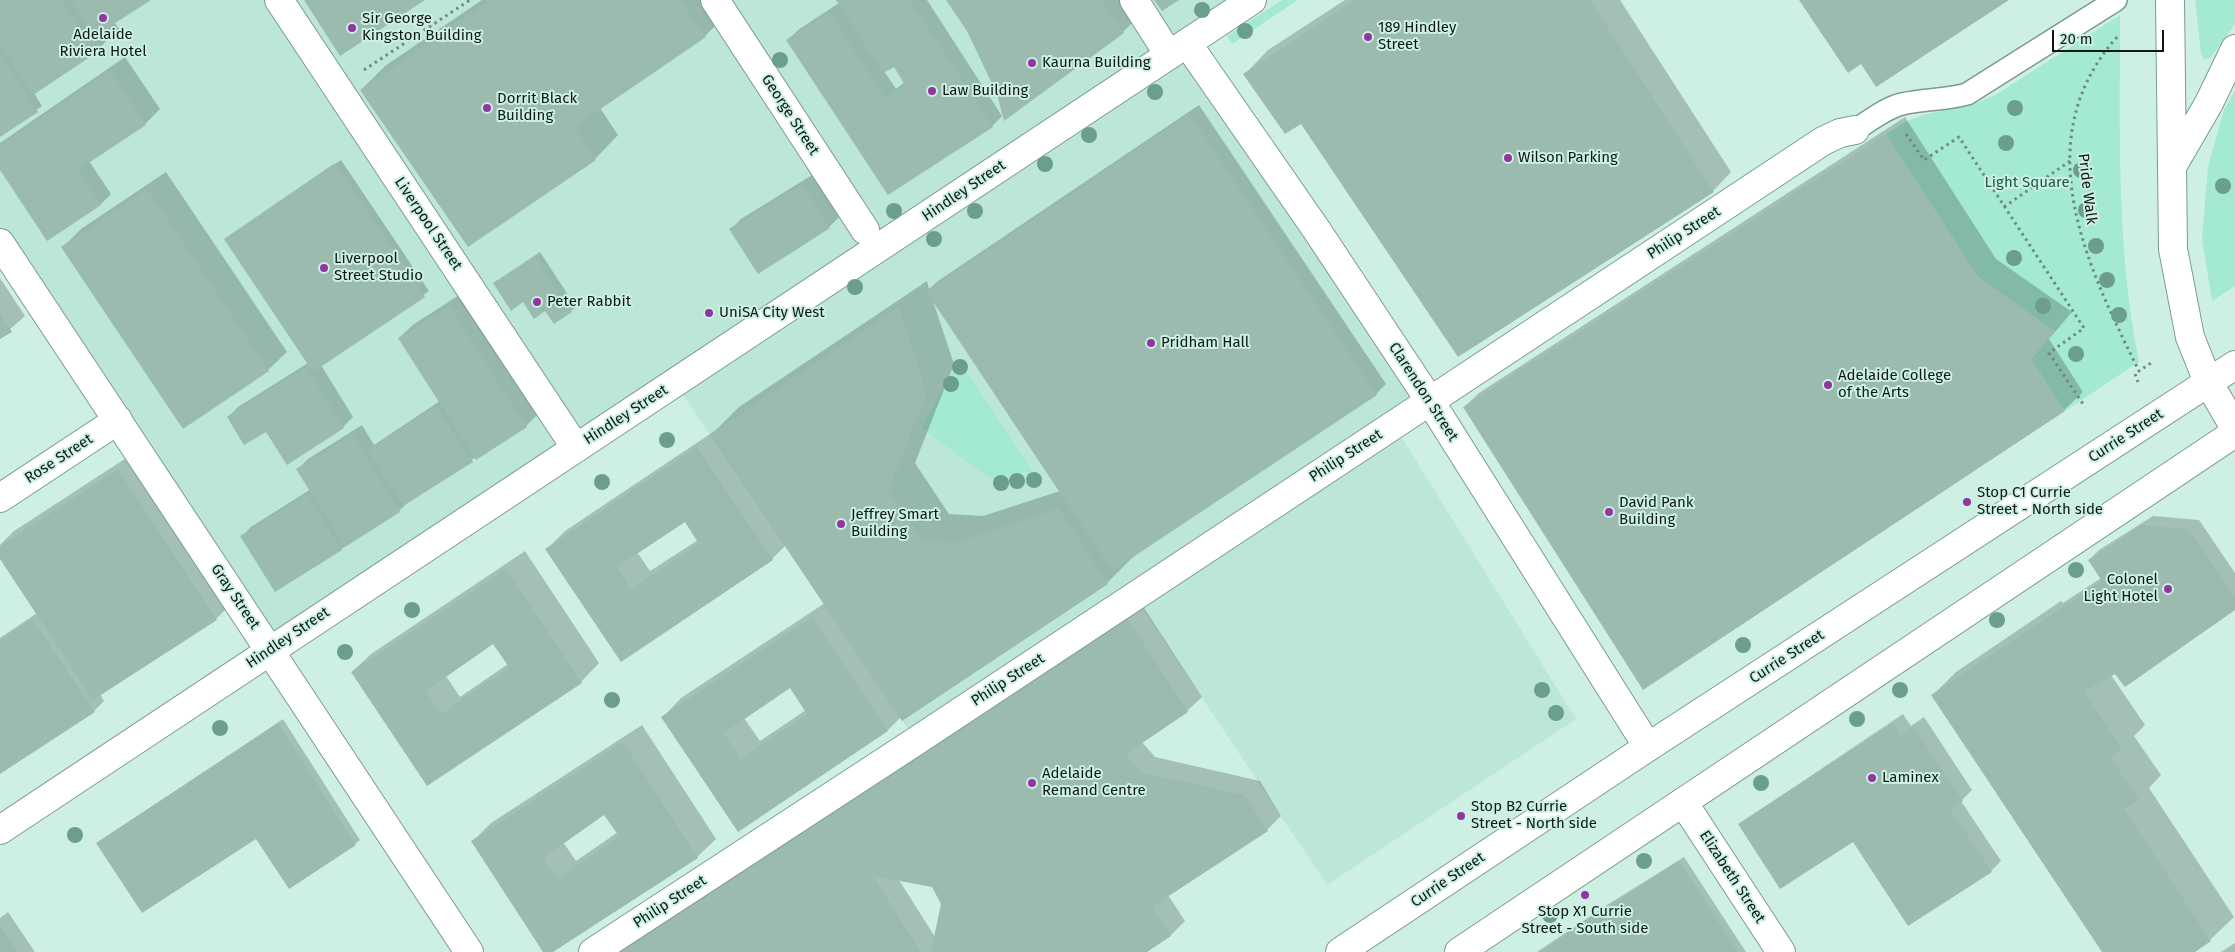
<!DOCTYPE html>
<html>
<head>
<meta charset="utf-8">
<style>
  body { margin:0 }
  #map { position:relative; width:2235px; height:952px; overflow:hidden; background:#cef0e3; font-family:"Fira Sans",sans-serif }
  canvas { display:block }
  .scale { position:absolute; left:2052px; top:30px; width:112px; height:22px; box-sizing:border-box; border:2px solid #0d1915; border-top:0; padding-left:6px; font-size:15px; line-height:18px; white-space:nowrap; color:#0d1915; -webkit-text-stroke:4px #cef0e3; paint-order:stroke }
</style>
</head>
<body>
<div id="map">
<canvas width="2235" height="952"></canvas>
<div class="scale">20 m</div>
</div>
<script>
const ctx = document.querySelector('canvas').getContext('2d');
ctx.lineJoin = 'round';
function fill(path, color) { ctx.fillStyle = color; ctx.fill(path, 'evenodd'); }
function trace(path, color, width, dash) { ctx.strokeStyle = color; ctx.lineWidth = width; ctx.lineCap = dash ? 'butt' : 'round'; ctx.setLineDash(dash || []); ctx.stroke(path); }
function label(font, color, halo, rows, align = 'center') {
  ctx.font = font + ' "Fira Sans",sans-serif'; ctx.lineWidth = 4; ctx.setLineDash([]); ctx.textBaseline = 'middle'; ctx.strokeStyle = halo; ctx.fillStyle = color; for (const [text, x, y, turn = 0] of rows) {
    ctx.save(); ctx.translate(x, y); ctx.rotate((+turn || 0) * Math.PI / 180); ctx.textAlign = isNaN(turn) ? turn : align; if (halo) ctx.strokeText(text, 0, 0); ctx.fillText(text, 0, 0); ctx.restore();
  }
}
const built = new Path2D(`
  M0,0H1252L1187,43L1430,401L916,741L675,383L271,650L0,243Z
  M1402,438L1576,719L1327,885L1140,605Z`);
const green = new Path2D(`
  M1282,0H1298L1232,44L1227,36Z
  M2195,0H2235V24L2211,57L2204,60L2201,53Z
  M2120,15C2120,131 2116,248 2139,362L2065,411L2031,359L2054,331L1978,277L1886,134L1905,122L1923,115L1977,103L1997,94Z
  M2235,90V286L2212,301L2202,239L2208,167L2224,110Z
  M958,359L1033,472L989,478L922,428Z`);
const shadow = new Path2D(`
  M0,0H149L114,22L119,29L95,52L34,93L42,106L0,136Z
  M482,0H720L728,13L705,36L600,108L618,135L595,159L361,90L385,66Z
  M837,0H927L1002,116L992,126L888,194L788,40L798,30L839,3ZM894,65L905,82L896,89L884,71Z
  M948,0H1132L1141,14L1123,32L998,93L968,30Z
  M1345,0H1620L1731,172L1713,191L1458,355L1301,122L1245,74L1268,50Z
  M125,57L160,109L145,124L89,161L111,194L101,204L47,240L0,168V143Z
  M1199,105L1386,384L1376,394L1135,555L1107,583L903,719L901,717L888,730L738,830L663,717L681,698L825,603L786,545L772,559L621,660L547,549L565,531L716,430L739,407L927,281L929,289L938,281ZM933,301L1060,491L983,516L949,514L915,463L954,364ZM685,520L698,540L650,571L637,552ZM790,687L806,710L760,741L744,718Z
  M1905,117L1996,259L2072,312L2049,339L2083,392L2064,410L1464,407L1479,393Z
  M341,160L429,291L321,365L353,417L343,427L266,430L228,417L238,407L308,363L225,239Z
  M166,172L287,352L268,370L63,247L81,229Z
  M812,175L839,217L829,227L731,229L741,219Z
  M540,252L576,307L571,311L546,309L523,301L494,283Z
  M0,278L25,316L0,338Z
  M464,292L541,411L526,426L476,457L409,501L399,511L341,549L241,537L251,527L311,489L298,469L308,459L362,425L374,445L440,401L399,338L414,324Z
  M137,451L234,601L216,619L100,694L104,701L94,711L0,773V638L37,613L0,556V545L14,531Z
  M2153,516L2199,520L2235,573V608L2111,675L2145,725L2134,736L2161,775L2149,788L2234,917L2210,940L2193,952H2104L1932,696L1956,672L2061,601L2063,603L2101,578L2089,560L2099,550Z
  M525,551L599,663L581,682L427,784L352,672L371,654ZM493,642L508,664L460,697L446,676Z
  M1139,600L1202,697L1187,711L1142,742L1155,757L1260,781L1281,816L1267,830L1168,895L1185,921L1171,935L1145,952H613ZM899,880L933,886L942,904L935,937Z
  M1903,714L1911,726L1924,717L1972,790L1961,801L2001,861L1991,871L1853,840L1739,824Z
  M283,719L360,840L355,844L256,837L98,843Z
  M642,725L716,839L697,857L551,952H544L473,841L491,823ZM605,813L618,832L576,861L563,842Z
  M1684,857L1746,952H1537L1607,905Z
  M8,912L35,952H0V918Z
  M2235,943V952H2221Z`);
const building = new Path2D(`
  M0,0H61L96,53L33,95L0,45Z
  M71,0H151L95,36Z
  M304,0H425L340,56Z
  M491,0H680L706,37L574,127L596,160L468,247L360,90Z
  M836,0H910L993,127L888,195L786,40L829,12L885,98L905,85L894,67L883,73Z
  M946,0H1102L1124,33L1004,121L997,94L967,31Z
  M1154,0H1179L1162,11Z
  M1355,0H1590L1714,192L1458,357L1301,124L1285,134L1243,74Z
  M1799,0H2009L1876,87L1861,64L1848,73Z
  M0,54L38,112L0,137Z
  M110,71L146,125L78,170L101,205L47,241L0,170V145Z
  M1189,114L1377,395L1112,571L926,291Z
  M1886,134L1978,277L2055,331L2031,359L2065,411L1643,690L1463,407Z
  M335,163L425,297L313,372L224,239Z
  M802,184L830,228L758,274L729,229Z
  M147,189L269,371L183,429L61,247Z
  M535,256L572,312L554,324L545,311L534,319L523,302L511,311L493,283Z
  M449,306L527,427L476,460L398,338Z
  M899,307L927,393L888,491L922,540L955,543L1059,508L1108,584L902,721L710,434Z
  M0,314L12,332L0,339Z
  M306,367L344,428L287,465L266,432L244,445L227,417Z
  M436,406L473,462L403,506L367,451Z
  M352,434L400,512L345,547L296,469Z
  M697,447L773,560L621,662L545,549ZM685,522L699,544L631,589L617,567Z
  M118,469L217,620L93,700L0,559V546Z
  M307,494L342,550L275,592L240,536Z
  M2142,525L2189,529L2235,597V610L2125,687L2115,674L2084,692L2122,749L2110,757L2139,800L2124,809L2211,941L2195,952H2102L1931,695L2102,581L2088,560Z
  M506,569L582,683L427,786L351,672ZM493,644L509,667L441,714L426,691Z
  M1124,613L1188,712L1126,754L1140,772L1245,795L1268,831L1152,907L1171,936L1147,952H931L941,904L932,887L873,876L921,952H619Z
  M812,617L888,731L738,832L661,717ZM790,688L807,714L741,759L724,733Z
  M32,618L95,712L0,774V640Z
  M278,723L356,845L289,889L256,839L142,913L96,843Z
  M1893,723L1900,735L1913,726L1963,801L1950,809L1992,872L1908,926L1853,842L1780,889L1738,824Z
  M623,742L698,858L553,952H543L471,841ZM604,815L619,836L558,879L543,858Z
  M1679,861L1738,952H1540L1597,914Z
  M0,925L18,952H0Z`);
const path = new Path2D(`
  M2117,37C2025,141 2087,266 2139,371L2154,361
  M364,70L470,0
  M1906,134L1924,160L1959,137L2084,328L2049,353L2085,407
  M2004,207L2070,161
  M2135,374L2138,382`);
const service = new Path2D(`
  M1855,130C1870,121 1885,108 1902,104C1924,99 1946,100 1967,94L2116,0`);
const pedestrian = new Path2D(`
  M715,0L865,230
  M1134,0L1169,55`);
const minor = new Path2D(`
  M279,0L576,448
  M1187,43L1316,229L1430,401L1648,747
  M0,243L469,952
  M0,498L118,420
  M1683,802L1781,952
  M593,952L916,741L1823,141L1840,133L1855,130`);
const tertiary = new Path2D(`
  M0,830L1252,0`);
const secondary = new Path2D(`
  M2170,0L2173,249L2190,337L2208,382L2235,428
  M2173,165L2209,103L2235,49
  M1340,952L1648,747L2235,365
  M1459,952L2235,433`);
const trees = [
  [1202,10],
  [1245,31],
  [780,60],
  [1155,92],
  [2015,108],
  [1089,135],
  [2006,143],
  [1045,164],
  [2081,170],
  [2223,186],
  [2086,210],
  [894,211],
  [975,211],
  [934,239],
  [2096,246],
  [2014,258],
  [2107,280],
  [855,287],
  [2043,306],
  [2119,315],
  [2076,354],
  [960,367],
  [951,384],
  [667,440],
  [1034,480],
  [1017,481],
  [602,482],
  [1001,483],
  [2076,570],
  [412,610],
  [1997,620],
  [1743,645],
  [345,652],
  [1542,690],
  [1900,690],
  [612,700],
  [1556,713],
  [1857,719],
  [220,728],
  [1761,783],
  [75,835],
  [1644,861],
  [1550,915]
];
const markers = [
  [103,18,5,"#8f36a2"],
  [352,28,5,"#8f36a2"],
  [1368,37,5,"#8f36a2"],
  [1032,63,5,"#8f36a2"],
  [932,91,5,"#8f36a2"],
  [487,108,5,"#8f36a2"],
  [1508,158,5,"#8f36a2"],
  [324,268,5,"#8f36a2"],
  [537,302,5,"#8f36a2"],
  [709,313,5,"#8f36a2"],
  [1151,343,5,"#8f36a2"],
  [1828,385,5,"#8f36a2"],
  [1967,502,5,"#8f36a2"],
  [1609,512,5,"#8f36a2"],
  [841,524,5,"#8f36a2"],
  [2168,589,5,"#8f36a2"],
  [1872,778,5,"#8f36a2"],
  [1032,783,5,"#8f36a2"],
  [1461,816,5,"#8f36a2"],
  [1585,895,5,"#8f36a2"]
];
const poiNames = [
  ["Sir George",362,19],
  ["Kingston Building",362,36],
  ["189 Hindley",1378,28],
  ["Street",1378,45],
  ["Adelaide",103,35,"center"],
  ["Riviera Hotel",103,52,"center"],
  ["Kaurna Building",1042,63],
  ["Law Building",942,91],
  ["Dorrit Black",497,99],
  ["Building",497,116],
  ["Wilson Parking",1518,158],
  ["Liverpool",334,259],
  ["Street Studio",334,276],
  ["Peter Rabbit",547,302],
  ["UniSA City West",719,313],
  ["Pridham Hall",1161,343],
  ["Adelaide College",1838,376],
  ["of the Arts",1838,393],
  ["Stop C1 Currie",1977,493],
  ["Street - North side",1977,510],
  ["David Pank",1619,503],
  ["Building",1619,520],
  ["Jeffrey Smart",851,515],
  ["Building",851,532],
  ["Colonel",2158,580,"right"],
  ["Light Hotel",2158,597,"right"],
  ["Adelaide",1042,774],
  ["Remand Centre",1042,791],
  ["Laminex",1882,778],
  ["Stop B2 Currie",1471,807],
  ["Street - North side",1471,824],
  ["Stop X1 Currie",1585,912,"center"],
  ["Street - South side",1585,929,"center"]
];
const streetNames = [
  ["George Street",790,115,57],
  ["Pride Walk",2087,189,83],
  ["Hindley Street",964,191,-34],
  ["Liverpool Street",428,224,56],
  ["Philip Street",1684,233,-33],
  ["Clarendon Street",1423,392,57],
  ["Hindley Street",626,415,-33],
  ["Currie Street",2126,436,-33],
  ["Philip Street",1346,456,-33],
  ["Rose Street",59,459,-33],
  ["Gray Street",235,597,56],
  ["Hindley Street",288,638,-34],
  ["Currie Street",1787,657,-33],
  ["Philip Street",1008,680,-33],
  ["Elizabeth Street",1732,877,57],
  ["Currie Street",1448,880,-34],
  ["Philip Street",670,902,-33]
];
const parkNames = [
  ["Light Square",2027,183]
];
fill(built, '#bce6d6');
fill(green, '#a4e9d1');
fill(shadow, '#0003');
fill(building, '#9abbae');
trace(service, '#7c9b90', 24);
trace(pedestrian, '#7c9b90', 30);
trace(minor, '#7c9b90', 30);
trace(tertiary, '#7c9b90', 30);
trace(secondary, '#7c9b90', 30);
trace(path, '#71887f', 3, [2.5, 4]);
trace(service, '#fff', 21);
trace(pedestrian, '#fff', 28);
trace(minor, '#fff', 28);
trace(tertiary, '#fff', 28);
trace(secondary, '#fff', 28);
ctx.fillStyle = '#6b9e8e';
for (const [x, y] of trees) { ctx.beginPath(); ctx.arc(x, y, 8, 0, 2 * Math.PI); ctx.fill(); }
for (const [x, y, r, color] of markers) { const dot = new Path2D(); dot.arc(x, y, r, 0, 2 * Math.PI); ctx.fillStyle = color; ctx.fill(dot); trace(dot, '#cef0e3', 2); }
label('15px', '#0d1915', '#cef0e3', poiNames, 'left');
label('15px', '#0d1915', '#cef0e3', streetNames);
label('15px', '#1a5a48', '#cef0e3', parkNames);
</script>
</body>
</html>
